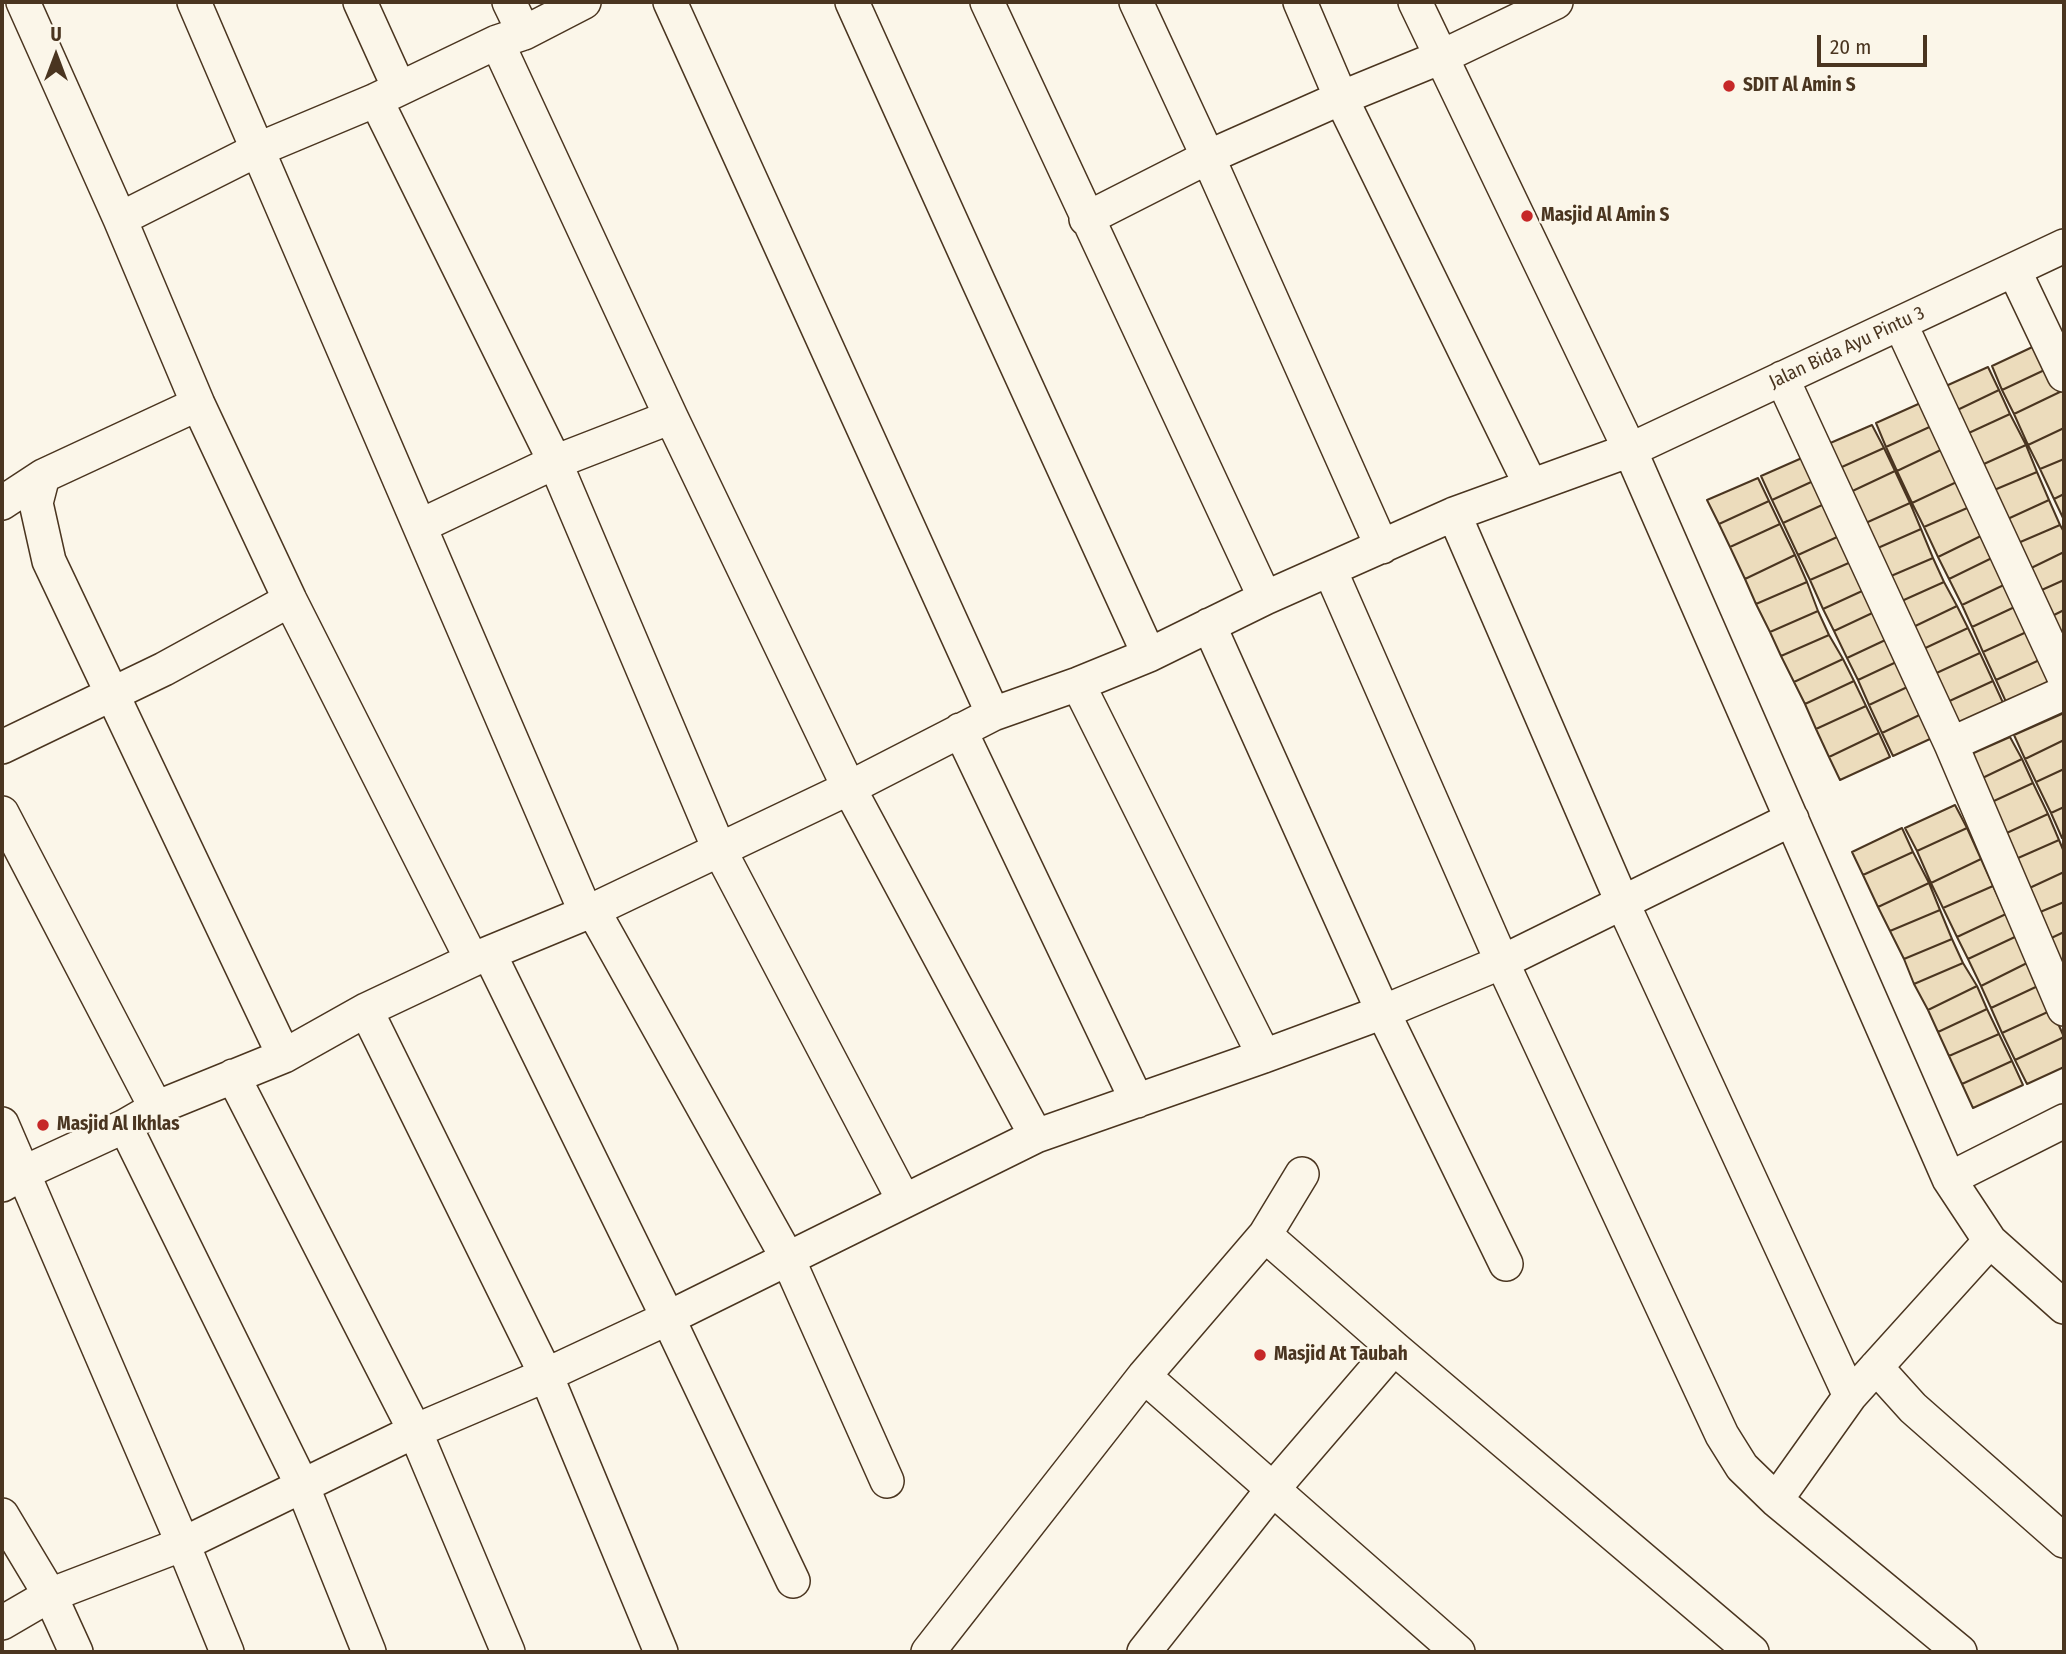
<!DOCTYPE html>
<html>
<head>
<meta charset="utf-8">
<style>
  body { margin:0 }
  #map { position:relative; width:2066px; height:1654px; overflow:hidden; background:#fbf6e9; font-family:"Fira Sans Condensed",sans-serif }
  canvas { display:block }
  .frame { position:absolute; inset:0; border:4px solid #4a3520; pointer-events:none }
  .north { position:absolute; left:21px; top:21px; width:70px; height:70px; -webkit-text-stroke:5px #fbf6e9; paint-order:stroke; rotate:0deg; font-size:19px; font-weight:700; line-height:28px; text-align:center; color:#4a3520 }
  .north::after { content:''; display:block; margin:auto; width:24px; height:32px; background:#4a3520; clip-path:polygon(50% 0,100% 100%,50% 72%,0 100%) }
  .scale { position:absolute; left:1817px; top:35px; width:110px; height:32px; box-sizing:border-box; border:4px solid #4a3520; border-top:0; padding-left:9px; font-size:21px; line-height:24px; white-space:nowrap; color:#4a3520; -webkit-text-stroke:5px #fbf6e9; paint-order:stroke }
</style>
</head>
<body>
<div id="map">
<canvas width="2066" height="1654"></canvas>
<div class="frame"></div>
<div class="north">U</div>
<div class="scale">20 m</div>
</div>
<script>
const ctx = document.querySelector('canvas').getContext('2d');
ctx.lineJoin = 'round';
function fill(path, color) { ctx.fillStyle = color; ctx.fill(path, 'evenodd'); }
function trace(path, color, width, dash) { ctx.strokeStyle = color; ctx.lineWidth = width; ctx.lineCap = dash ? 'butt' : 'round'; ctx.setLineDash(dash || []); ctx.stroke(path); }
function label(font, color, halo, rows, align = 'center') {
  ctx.font = font + ' "Fira Sans Condensed",sans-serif'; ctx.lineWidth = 5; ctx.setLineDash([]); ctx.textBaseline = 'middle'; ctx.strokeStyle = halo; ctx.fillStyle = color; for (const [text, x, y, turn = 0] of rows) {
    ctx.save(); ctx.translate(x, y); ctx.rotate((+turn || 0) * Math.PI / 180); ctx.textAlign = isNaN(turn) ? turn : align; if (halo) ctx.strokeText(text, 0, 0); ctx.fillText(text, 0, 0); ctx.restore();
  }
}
const building = new Path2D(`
  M2041,343L2053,366L2002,390L1992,366Z
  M2053,366L2064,390L2014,414L2002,390Z
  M1988,367L1999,390L1949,414L1937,390Z
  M1999,390L2010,414L1960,437L1949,414Z
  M2064,390V428L2028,445L2014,414Z
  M1925,401L1936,424L1886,447L1876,423Z
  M2010,414L2026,445L1975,468L1960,437Z
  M1936,424L1947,447L1897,471L1886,447Z
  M1872,425L1884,448L1833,471L1821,447Z
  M2064,428V459L2040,469L2028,445Z
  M2026,445L2037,472L1987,493L1975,468Z
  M1947,447L1963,479L1912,503L1897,471Z
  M1884,448L1895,471L1844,495L1833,471Z
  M1811,454L1822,477L1772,500L1761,476Z
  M2064,459V494L2054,499L2040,469Z
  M1895,471L1910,503L1859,526L1844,495Z
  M2037,472L2049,500L2001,522L1987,493Z
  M1822,477L1833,500L1783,523L1772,500Z
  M1758,478L1769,501L1719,524L1707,500Z
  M1963,479L1974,505L1924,527L1912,503Z
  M2064,494V520L2054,499Z
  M1833,500L1848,532L1798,555L1783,523Z
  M2049,500L2060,525L2011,546L2001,522Z
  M1769,501L1780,524L1730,547L1719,524Z
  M1910,503L1921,529L1871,551L1859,526Z
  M1974,505L1987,533L1938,557L1924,527Z
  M1780,524L1795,555L1745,579L1730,547Z
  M2060,525L2064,532V552L2025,571L2011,546Z
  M1921,529L1933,558L1884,579L1871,551Z
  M1848,532L1860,558L1810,580L1798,555Z
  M1987,533L1998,555L1949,579L1938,557Z
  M2064,552V580L2035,593L2025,571Z
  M1795,555L1807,582L1756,604L1745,579Z
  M1998,555L2010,582L1962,605L1949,579Z
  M1860,558L1873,586L1823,609L1810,580Z
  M1933,558L1944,582L1895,604L1884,579Z
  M2064,580V610L2046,619L2035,593Z
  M1807,582L1818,611L1770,632L1756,604Z
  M1944,582L1957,606L1909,629L1895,604Z
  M2010,582L2021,604L1972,627L1962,605Z
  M1873,586L1883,608L1834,631L1823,609Z
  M2021,604L2033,629L1983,652L1972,627Z
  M1957,606L1968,628L1919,651L1909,629Z
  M1883,608L1896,635L1847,658L1834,631Z
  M2064,610V644L2046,619Z
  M1818,611L1829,635L1781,656L1770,632Z
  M1968,628L1980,653L1930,676L1919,651Z
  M2033,629L2046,657L1996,680L1983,652Z
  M1829,635L1843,659L1794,682L1781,656Z
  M1896,635L1907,657L1858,680L1847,658Z
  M1980,653L1993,681L1943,704L1930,676Z
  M1907,657L1918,682L1869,705L1858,680Z
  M2046,657L2057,681L2007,704L1996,680Z
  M1843,659L1854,681L1805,704L1794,682Z
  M1854,681L1866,706L1816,729L1805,704Z
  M1993,681L2004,705L1954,727L1943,704Z
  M1918,682L1932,709L1882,733L1869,705Z
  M1866,706L1879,733L1829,757L1816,729Z
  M1932,709L1943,733L1893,756L1882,733Z
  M2064,713V740L2025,759L2014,735Z
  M1879,733L1890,757L1840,780L1829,757Z
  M2010,737L2022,759L1972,783L1960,759Z
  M2064,740V769L2036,782L2025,759Z
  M2022,759L2033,783L1983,806L1972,783Z
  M2064,769V807L2051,813L2036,782Z
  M2033,783L2048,814L1998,837L1983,806Z
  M1955,805L1967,828L1917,851L1905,828Z
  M2064,807V838H2062L2051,813Z
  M2048,814L2059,840L2009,862L1998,837Z
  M1902,828L1913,852L1863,875L1852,852Z
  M1967,828L1981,859L1931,883L1917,851Z
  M2059,840L2064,852V872L2023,891L2009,862Z
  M1913,852L1929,883L1878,907L1863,875Z
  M1981,859L1993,886L1943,908L1931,883Z
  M2064,872V902L2033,915L2023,891Z
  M1929,883L1940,910L1890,931L1878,907Z
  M1993,886L2006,914L1957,937L1943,908Z
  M2064,902V932L2047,940L2033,915Z
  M1940,910L1952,939L1904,959L1890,931Z
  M2006,914L2017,936L1968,959L1957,937Z
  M2064,932V959L2057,962L2047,940Z
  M2017,936L2029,962L1981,986L1968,959Z
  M1952,939L1963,963L1914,984L1904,959Z
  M2029,962L2040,985L1991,1008L1981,986Z
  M1963,963L1977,986L1928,1010L1914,984Z
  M2040,985L2052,1010L2002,1033L1991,1008Z
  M1977,986L1987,1009L1938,1032L1928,1010Z
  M1987,1009L1999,1034L1949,1056L1938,1032Z
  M2052,1010L2064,1037L2015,1060L2002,1033Z
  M1999,1034L2012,1061L1962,1084L1949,1056Z
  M2064,1037V1067L2027,1084L2015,1060Z
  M2012,1061L2023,1085L1973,1108L1962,1084Z`);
const minor = new Path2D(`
  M23,2L120,219L198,404L290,600L472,960
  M194,2L586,913
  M360,2L399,88
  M509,2L524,33
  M670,2L993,714
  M852,2L979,283L1149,655
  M987,2L1265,598
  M1300,2L1341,98L1531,486
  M1415,2L1630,450L1949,1179L1990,1241L2064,1307
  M497,42L671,417L849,788L1036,1136
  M376,100L555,462L719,849L904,1201
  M120,219L259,149L376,100L497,42L524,33L584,2
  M1086,219L1208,157L1136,2
  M2014,270L2064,375
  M1900,323L2064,677
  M1782,378L1951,744L2064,1009
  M198,404L43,476L36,503L49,561L284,1056
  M2,503L43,476
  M1454,514L1623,904L1850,1396
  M420,526L555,462L671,417
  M1382,547L1208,157L1341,98L1441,57L1556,2
  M1330,570L1502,962L1722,1435L1742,1467L1776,1500L1960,1652
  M1209,625L1383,1012L1506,1264
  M1078,684L1264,1056
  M960,730L1137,1101
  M1951,744L2064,693
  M2,747L164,669L290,600
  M2,813L156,1108
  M593,910L788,1259L887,1481
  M489,953L668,1318L793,1581
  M366,1010L546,1375L661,1652
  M233,1076L415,1431L508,1652
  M2,1124L183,1544L227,1652
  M125,1126L302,1485L369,1652
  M1949,1179L2064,1121
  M2,1185L23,1173L125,1126L156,1108L284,1056L366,1010L472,960L593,910L849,788L993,714L1078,684L1149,655L1265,598L1454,514L1630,450L2064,246
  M1265,1235L1394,1348L1752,1652
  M1876,1367L1913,1408L2064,1541
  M1144,1376L1458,1652
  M1776,1500L1850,1396L1990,1241
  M2,1515L50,1595L76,1652
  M2,1623L50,1595L183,1544L415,1431L546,1375L668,1318L1036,1136L1264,1056L1383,1012L1502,962L1792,819
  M928,1652L1144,1376L1265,1235L1302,1174
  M1144,1652L1272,1490L1394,1348`);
const markers = [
  [1729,86,7,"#c62828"],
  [1527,216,7,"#c62828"],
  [43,1125,7,"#c62828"],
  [1260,1355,7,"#c62828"]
];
const poiNames = [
  ["SDIT Al Amin S",1743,86],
  ["Masjid Al Amin S",1541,216],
  ["Masjid Al Ikhlas",57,1125],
  ["Masjid At Taubah",1274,1355]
];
const streetNames = [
  ["Jalan Bida Ayu Pintu 3",1847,348,-25]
];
fill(building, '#ecdcbc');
trace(building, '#4a3520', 2);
trace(minor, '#4a3520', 36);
trace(minor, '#fbf6e9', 33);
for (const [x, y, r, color] of markers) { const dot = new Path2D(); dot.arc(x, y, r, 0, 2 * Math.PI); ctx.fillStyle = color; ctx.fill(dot); trace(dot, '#fbf6e9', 2.5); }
label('bold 19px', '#4a3520', '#fbf6e9', poiNames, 'left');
label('19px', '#4a3520', '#fbf6e9', streetNames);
</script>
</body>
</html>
